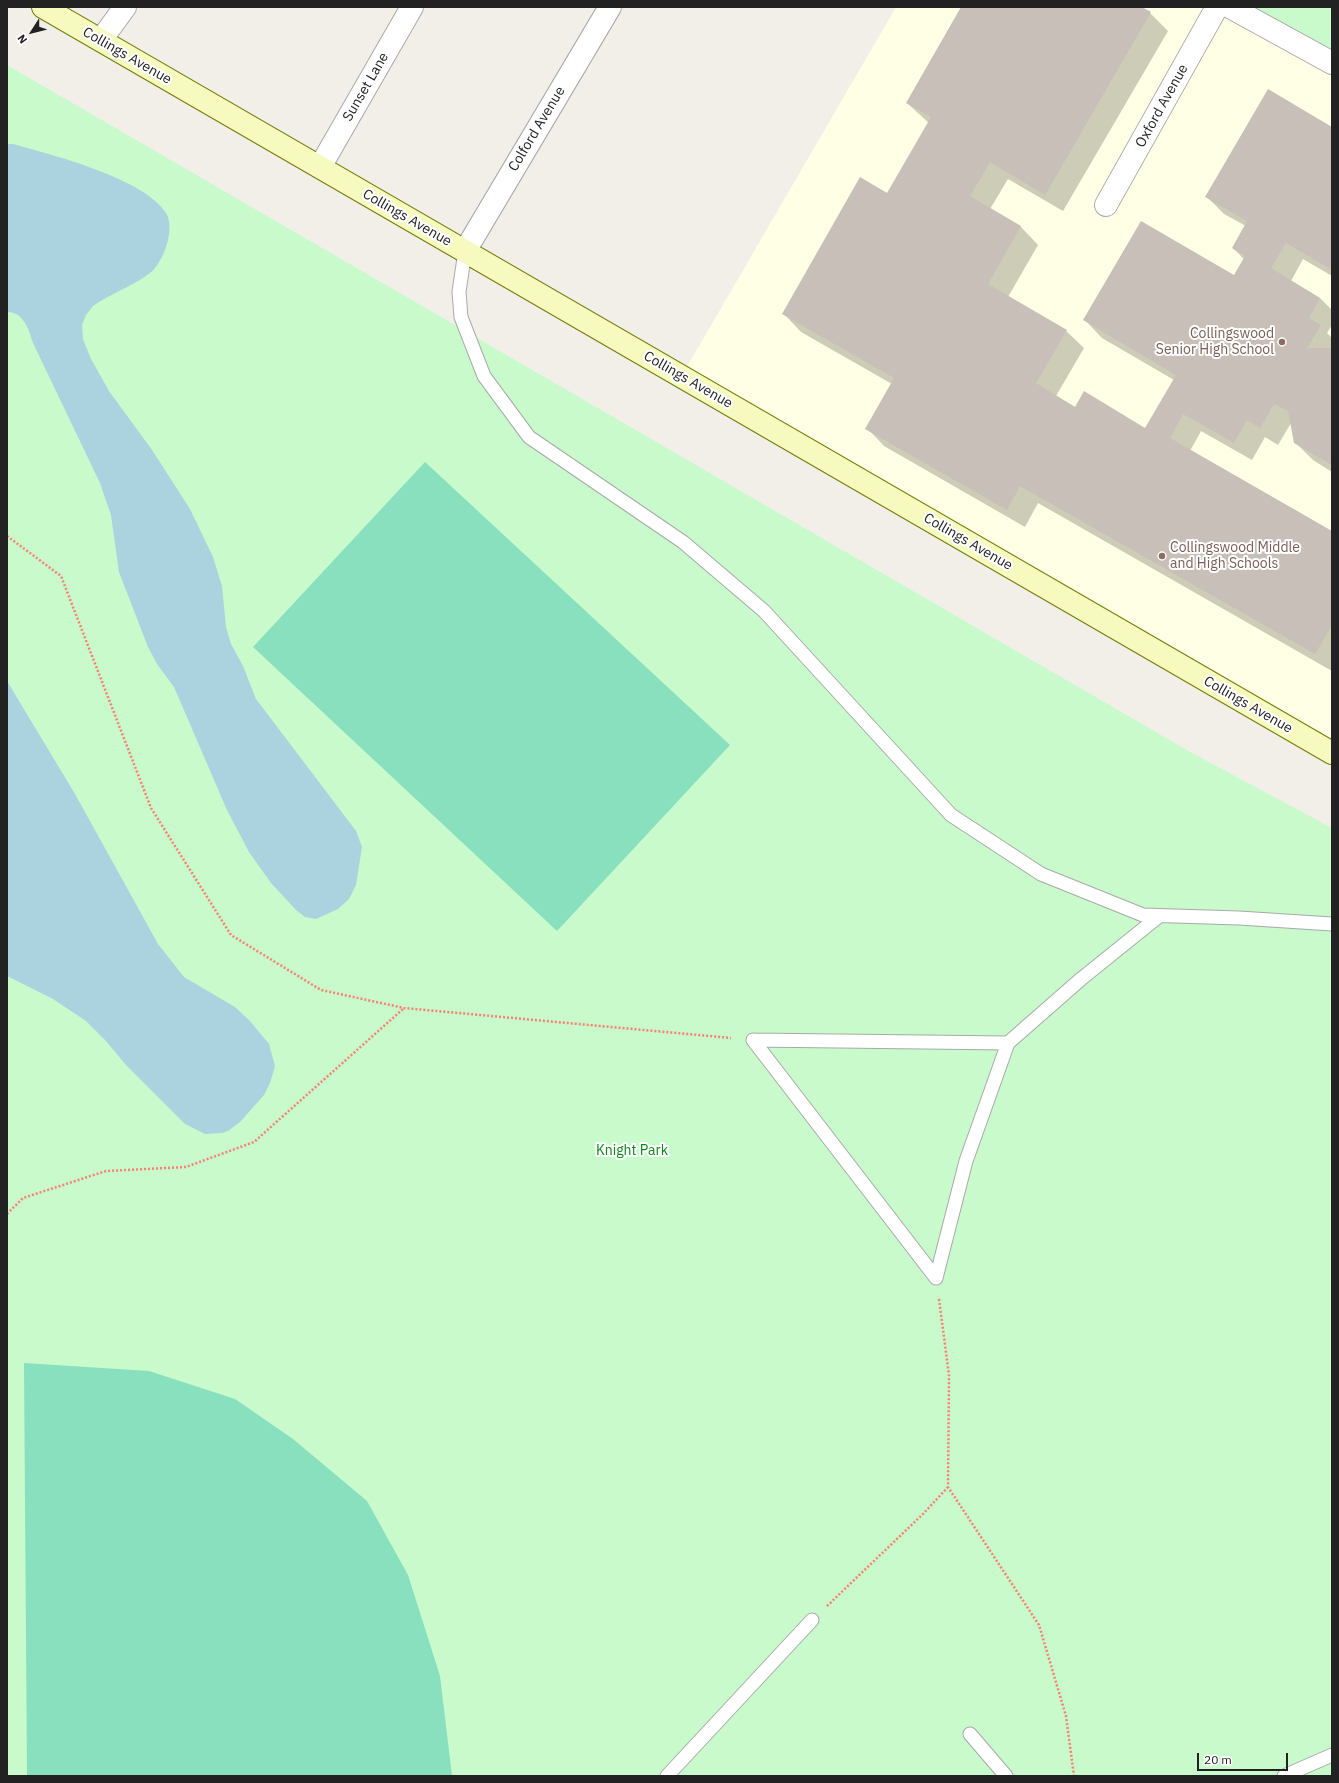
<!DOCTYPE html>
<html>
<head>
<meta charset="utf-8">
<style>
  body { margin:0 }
  #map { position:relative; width:1339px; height:1783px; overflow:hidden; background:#f2efe9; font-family:"IBM Plex Sans",sans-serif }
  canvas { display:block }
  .frame { position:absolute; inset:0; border:8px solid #222; pointer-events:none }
  .north { position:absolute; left:12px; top:12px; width:40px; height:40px; -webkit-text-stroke:3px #fff; paint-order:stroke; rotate:234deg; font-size:11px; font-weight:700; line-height:16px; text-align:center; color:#222 }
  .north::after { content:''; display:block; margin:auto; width:14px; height:18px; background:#222; clip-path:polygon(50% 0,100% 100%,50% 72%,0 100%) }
  .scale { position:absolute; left:1197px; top:1753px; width:91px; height:18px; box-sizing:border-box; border:2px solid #222; border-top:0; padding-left:5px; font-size:12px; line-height:14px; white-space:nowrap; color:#222; -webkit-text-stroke:3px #fff; paint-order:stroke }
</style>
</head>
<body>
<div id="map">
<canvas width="1339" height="1783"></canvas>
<div class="frame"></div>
<div class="north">N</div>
<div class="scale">20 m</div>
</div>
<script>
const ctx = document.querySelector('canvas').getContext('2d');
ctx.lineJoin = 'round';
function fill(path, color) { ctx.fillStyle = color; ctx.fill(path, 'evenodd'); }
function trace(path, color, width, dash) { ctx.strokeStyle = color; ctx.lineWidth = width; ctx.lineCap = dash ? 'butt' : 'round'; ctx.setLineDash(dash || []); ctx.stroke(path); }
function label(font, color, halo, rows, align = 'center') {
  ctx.font = font + ' "IBM Plex Sans",sans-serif'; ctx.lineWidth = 4; ctx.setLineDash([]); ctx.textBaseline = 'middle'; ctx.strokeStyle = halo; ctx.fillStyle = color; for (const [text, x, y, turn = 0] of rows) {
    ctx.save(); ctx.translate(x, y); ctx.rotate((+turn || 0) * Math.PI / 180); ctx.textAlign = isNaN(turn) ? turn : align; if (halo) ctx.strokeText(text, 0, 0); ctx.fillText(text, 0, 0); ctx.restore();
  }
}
const education = new Path2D(`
  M896,7H1332V736L1325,749L681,377Z`);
const park = new Path2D(`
  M1225,7H1332V68Z
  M7,65L1192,753L1332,828V1776H7Z`);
const pitch = new Path2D(`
  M425,462L730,745L557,931L253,647Z
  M24,1363L149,1371L235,1399L293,1439L367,1501L408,1575L440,1676L452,1776H27Z`);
const water = new Path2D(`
  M7,144H13C52,155 144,178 166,213C175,228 165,256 155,268C146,280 108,295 93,306L86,315L82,325L83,339L91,359L109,391L152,450L190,509L213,557L222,586L226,627L231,644L243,666L256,699L356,831L362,847L356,885L349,899L338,909L316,919L305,917L296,910L271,883L249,852L227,810L174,687L157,664L148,647L119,572L111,515L100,483L33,343C29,330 24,312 7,312Z
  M7,681L75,794L158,944L184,977L235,1007L250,1021L269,1044L275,1066L270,1083L264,1095L240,1122L228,1131L222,1133L205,1134L185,1124L126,1065L106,1041L86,1021L53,999L7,976Z`);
const shadow = new Path2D(`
  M962,7H1140L1150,13L1168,31L1063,211L1008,179L990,209L1021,227L1038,245L1008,297L1066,331L1084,348L1056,396L1075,408L1146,429L1174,380L1102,338L1085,320L1234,277L1244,259L1233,248L1246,226L1224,214L1206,196L1332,128V276L1303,259L1291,281L1320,298L1332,310V325L1327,333L1332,338V472L1313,460L1295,442L1291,423L1278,445L1265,437L1252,460L1201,431L1190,451L1332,532V671L1038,503L1025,527L884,446L867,428L892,384L801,332L784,314L888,194L929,123L907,103Z`);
const building = new Path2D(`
  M961,7H1142L1151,12L1045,195L990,162L970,196L1021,226L988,284L1067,330L1036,383L1075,407L1084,391L1145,428L1176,375L1083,320L1141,221L1234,275L1245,256L1232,248L1247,221L1205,197L1268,89L1332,127V270L1286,243L1271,268L1320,298L1309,318L1321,325L1307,348H1332V465L1294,443L1288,411L1274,404L1260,428L1247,420L1234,443L1183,414L1170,438L1332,531V625L1315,654L1020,486L1007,510L865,429L894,378L782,314L860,177L887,193L931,117L906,103Z`);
const path = new Path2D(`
  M7,536L61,576L151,808L231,935L321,990L404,1008L731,1038
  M7,1214L23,1198L106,1171L186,1167L254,1142L403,1009
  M939,1299L949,1375L948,1487L1039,1625L1066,1716L1074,1776
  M827,1606L923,1514L948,1487`);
const lane = new Path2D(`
  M465,251L459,292L461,317L484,376L529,437L683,542L764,611L951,815L1041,874L1143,915L1239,918L1332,924
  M753,1040L936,1278
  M753,1040L1008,1043
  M936,1278L966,1161L1008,1043L1081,979L1158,917
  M970,1734L1006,1776
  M667,1776L812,1620
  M1284,1776L1332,1755`);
const street = new Path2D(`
  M1230,7L1332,63
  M101,40L125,7
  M320,167L412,7
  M1106,205L1217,7
  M465,251L610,7`);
const secondary = new Path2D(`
  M43,7L1332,753`);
const markers = [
  [1282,342,4,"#8d6e63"],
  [1162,556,4,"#8d6e63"]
];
const streetNames = [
  ["Collings Avenue",127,56,30],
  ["Sunset Lane",366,87,-60],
  ["Oxford Avenue",1162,106,-61],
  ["Colford Avenue",537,129,-59],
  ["Collings Avenue",407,218,30],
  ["Collings Avenue",688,380,30],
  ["Collings Avenue",968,542,30],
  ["Collings Avenue",1248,705,30]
];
const educationNames = [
  ["Collingswood",1274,334],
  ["Senior High School",1274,350],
  ["Collingswood Middle",1170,548,"left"],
  ["and High Schools",1170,564,"left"]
];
const parkNames = [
  ["Knight Park",632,1151]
];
fill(education, '#ffffe5');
fill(park, '#c8facc');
fill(pitch, '#88e0be');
fill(water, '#aad3df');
fill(shadow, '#0003');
fill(building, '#c7bfb8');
trace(lane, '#a9a9a9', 15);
trace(street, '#a9a9a9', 24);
trace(secondary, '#707d05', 24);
trace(path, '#fa8072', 2.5, [2, 2]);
trace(lane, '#fff', 13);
trace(street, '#fff', 22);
trace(secondary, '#f7fabf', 22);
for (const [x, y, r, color] of markers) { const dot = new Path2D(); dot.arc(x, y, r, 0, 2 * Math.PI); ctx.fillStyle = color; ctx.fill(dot); trace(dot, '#fff', 1.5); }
label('14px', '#222', '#fff', streetNames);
label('14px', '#785e54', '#fff', educationNames, 'right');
label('14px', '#0c8416', '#fff', parkNames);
</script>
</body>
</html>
